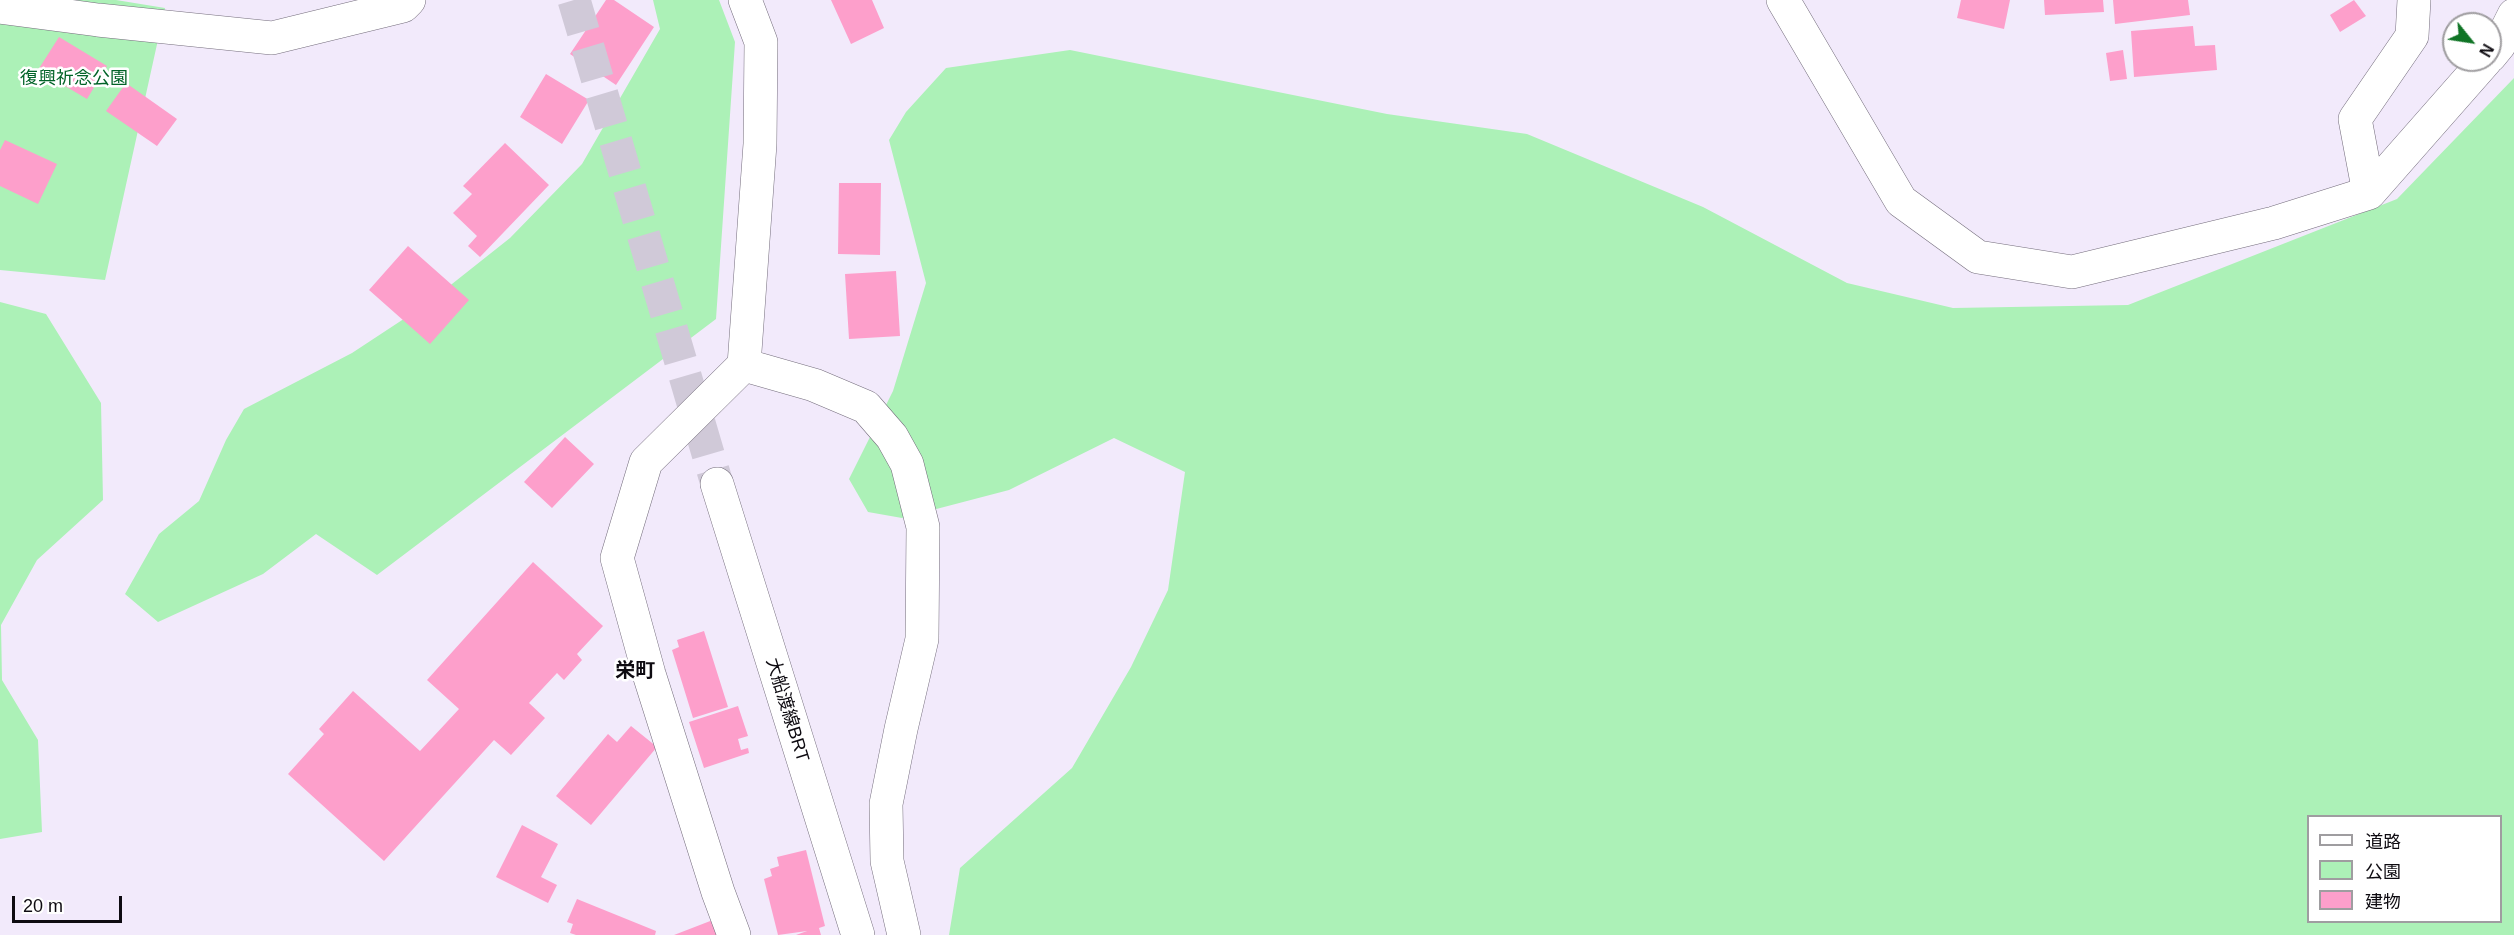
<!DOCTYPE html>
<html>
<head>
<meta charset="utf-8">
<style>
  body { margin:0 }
  #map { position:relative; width:2514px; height:935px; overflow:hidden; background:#f2eafb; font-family:Arial,"Noto Sans JP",sans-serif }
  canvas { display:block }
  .legend { position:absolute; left:2307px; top:815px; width:195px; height:108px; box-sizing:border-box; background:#fff; border:2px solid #9f9da0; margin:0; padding:8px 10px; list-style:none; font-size:18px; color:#0e0b11 }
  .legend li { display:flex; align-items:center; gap:12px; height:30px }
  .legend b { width:30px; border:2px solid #9f9da0 }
  .north { position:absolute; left:2442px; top:12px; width:60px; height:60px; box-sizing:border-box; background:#fff; border:2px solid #9f9da0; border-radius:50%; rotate:120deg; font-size:16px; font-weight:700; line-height:24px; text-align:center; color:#0e0b11 }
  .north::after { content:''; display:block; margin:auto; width:21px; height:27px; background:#0f7425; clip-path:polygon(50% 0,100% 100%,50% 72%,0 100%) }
  .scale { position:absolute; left:12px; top:896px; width:110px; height:27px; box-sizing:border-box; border:3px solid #0e0b11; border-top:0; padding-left:8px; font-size:18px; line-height:21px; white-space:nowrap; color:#0e0b11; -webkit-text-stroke:4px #fff; paint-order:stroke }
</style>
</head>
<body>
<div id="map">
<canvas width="2514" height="935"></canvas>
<ul class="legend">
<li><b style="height:8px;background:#fff"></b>道路</li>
<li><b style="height:16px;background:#acf1b7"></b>公園</li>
<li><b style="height:16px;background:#fd9fcb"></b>建物</li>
</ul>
<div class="north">N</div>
<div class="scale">20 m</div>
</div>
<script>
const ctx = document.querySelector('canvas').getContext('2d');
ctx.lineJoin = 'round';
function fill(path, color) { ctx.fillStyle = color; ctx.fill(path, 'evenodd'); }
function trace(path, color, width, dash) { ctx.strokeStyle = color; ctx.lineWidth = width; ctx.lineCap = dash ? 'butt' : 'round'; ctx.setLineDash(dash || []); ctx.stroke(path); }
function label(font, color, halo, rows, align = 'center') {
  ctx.font = font + ' Arial,"Noto Sans JP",sans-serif'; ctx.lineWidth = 5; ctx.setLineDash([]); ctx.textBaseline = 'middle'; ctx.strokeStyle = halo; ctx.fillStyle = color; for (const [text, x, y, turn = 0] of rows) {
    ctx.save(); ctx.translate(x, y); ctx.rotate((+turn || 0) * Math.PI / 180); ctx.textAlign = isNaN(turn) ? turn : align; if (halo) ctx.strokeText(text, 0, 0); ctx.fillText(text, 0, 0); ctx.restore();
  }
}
const green = new Path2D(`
  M0,0H116L165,8L105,280L0,270Z
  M653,0H719L735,42L716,319L377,575L316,534L263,574L158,622L125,594L159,534L199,501L226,440L244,409L352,353L428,303L510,238L582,164L660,29Z
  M1070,50L1387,114L1527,134L1703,207L1847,283L1953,308L2128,305L2397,199L2514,78V935H949L960,868L1072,768L1131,667L1168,590L1185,472L1114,438L1009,490L902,518L868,512L849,479L893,391L926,283L889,140L906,112L946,68ZM2308,816H2500V922H2308Z
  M0,302L46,314L101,403L103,500L37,560L1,625L2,680L38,740L42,832L0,839Z`);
const building = new Path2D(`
  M606,0H614L654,27L616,85L570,54Z
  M831,0H872L884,28L851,44Z
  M1961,0H2010L2004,29L1957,18Z
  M2044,0H2103L2104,12L2045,15Z
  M2113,0H2188L2190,15L2115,24Z
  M2354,0L2366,16L2340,32L2330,15Z
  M2193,26L2195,46L2215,45L2217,70L2134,77L2131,31Z
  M59,37L107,66L87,99L38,70Z
  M2123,50L2127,79L2110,81L2106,53Z
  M546,74L589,100L562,144L520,117Z
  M126,83L177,119L157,146L106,111Z
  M5,140L57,164L38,204L0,186V150Z
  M505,143L549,185L480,257L468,246L477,236L453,213L472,194L463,186Z
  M839,183H881L880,255L838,254Z
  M408,246L469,300L430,344L369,290Z
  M896,271L900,336L849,339L845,274Z
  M565,437L594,464L552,508L524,482Z
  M533,562L603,626L577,654L582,660L564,680L557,673L529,703L545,718L511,755L494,740L384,861L288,774L324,734L319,729L353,691L420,751L459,709L427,680Z
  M704,631L728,707L693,718L672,650L679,647L677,640Z
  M738,706L748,736L738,739L741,750L748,748L749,753L704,768L689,722Z
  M631,726L657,747L591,825L556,796L608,734L617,742Z
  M522,825L558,844L541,877L557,885L548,903L496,877Z
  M806,850L825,926L819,928L821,935H796L807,931L778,935L764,879L772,876L770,869L779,866L777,857Z
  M577,899L656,931L655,935H576L570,933L573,924L567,922Z
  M718,918L725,935H674Z`);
const minorTunnel = new Path2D(`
  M574,0L717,484`);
const minor = new Path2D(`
  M1783,0L1901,201L1978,257L2072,272L2274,223L2369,193L2486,60
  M0,7L98,20L272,38L403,6L409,0
  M2490,56L2499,45L2514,15
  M2369,193L2355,119L2412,36L2414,0
  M744,365L814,385L866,407L892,437L907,464L923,527L922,639L901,729L886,804L887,861L904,935
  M717,484L858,935
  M734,935L718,892L649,674L617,558L646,462L744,365L760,144L761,42L745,0`);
const parkNames = [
  ["復興祈念公園",74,79]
];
const streetNames = [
  ["大船渡線BRT",787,710,73]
];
const neighbourhoodNames = [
  ["栄町",635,671]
];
fill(green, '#acf1b7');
fill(building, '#fd9fcb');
trace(minorTunnel, '#d0c9d8', 33, [33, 16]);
trace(minor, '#746d7c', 34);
trace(minor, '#fff', 33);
label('18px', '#026328', '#fff', parkNames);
label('18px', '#0e0b11', '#fff', streetNames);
label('bold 20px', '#0e0b11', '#fff', neighbourhoodNames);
</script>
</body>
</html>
